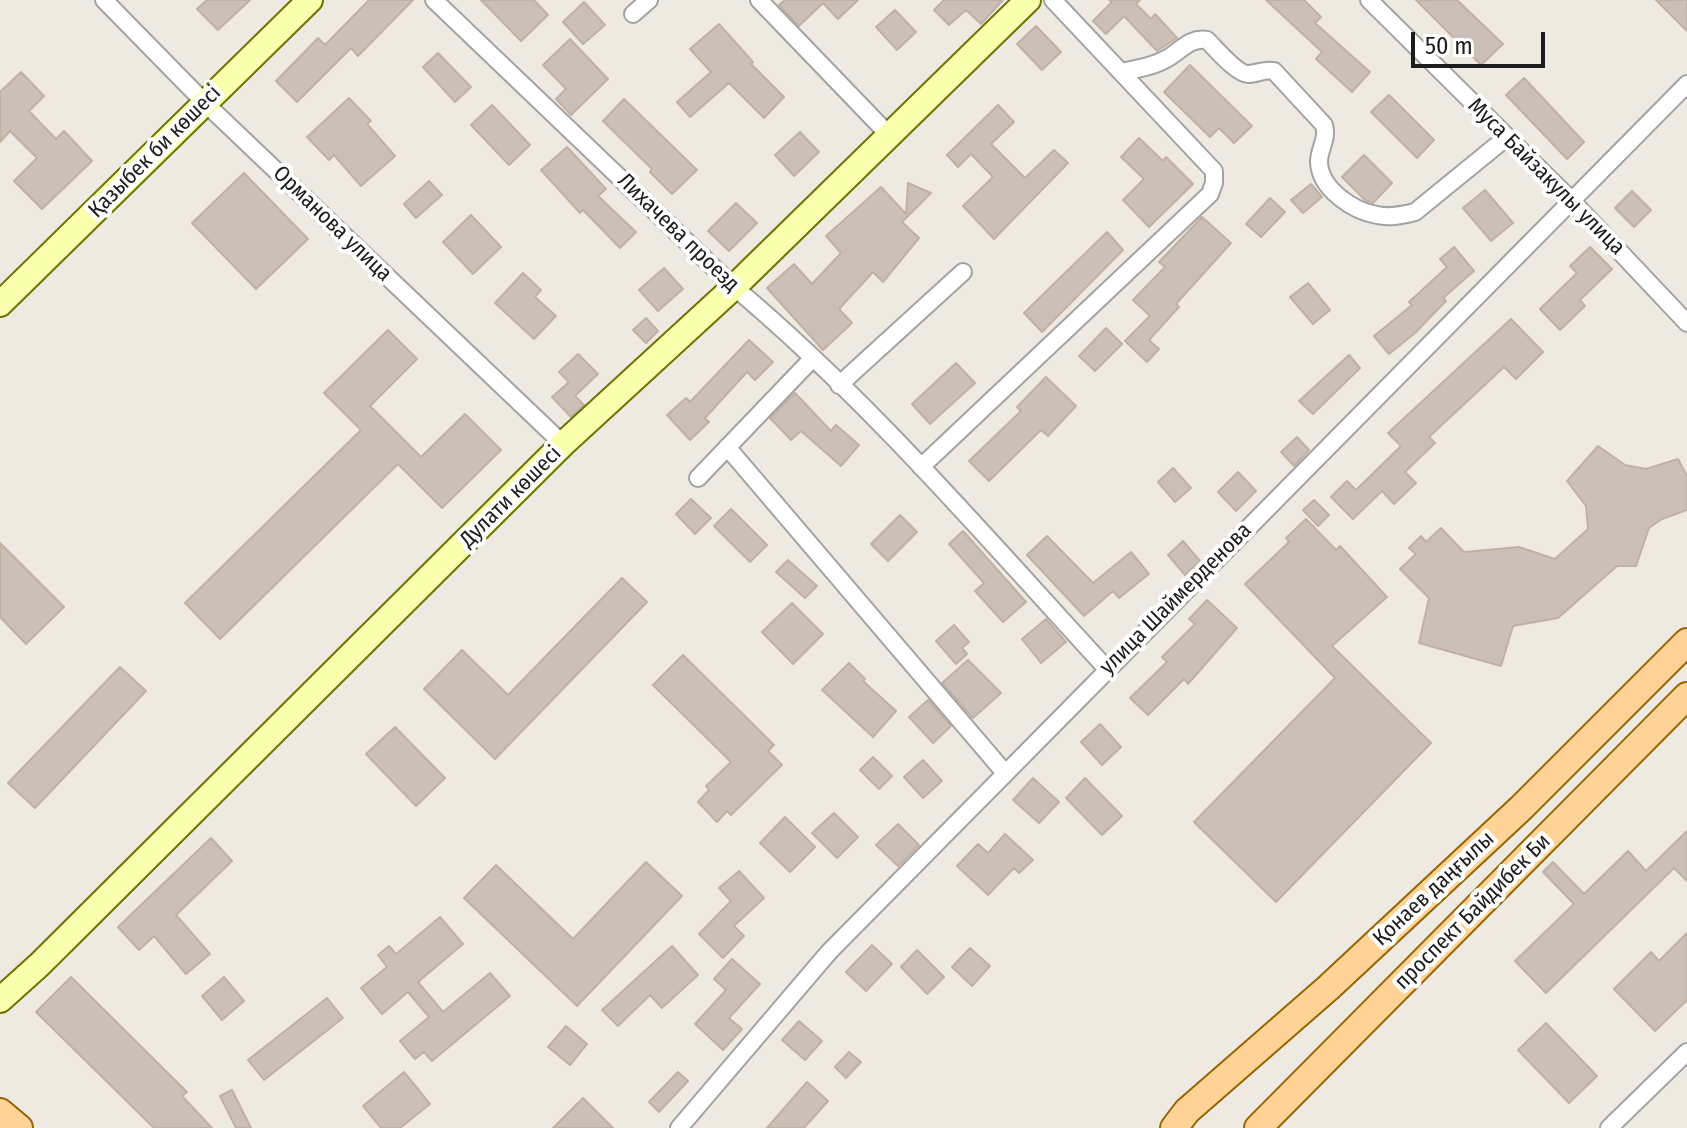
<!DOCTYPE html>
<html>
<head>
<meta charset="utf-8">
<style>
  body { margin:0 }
  #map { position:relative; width:1687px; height:1128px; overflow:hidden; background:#efeae1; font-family:"Fira Sans Condensed",sans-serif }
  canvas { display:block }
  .scale { position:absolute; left:1411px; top:32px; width:134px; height:36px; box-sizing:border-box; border:4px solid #1c1c1c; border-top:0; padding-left:10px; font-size:24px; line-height:28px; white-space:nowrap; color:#1c1c1c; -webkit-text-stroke:6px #fff; paint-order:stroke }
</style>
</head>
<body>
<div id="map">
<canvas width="1687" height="1128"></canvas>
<div class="scale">50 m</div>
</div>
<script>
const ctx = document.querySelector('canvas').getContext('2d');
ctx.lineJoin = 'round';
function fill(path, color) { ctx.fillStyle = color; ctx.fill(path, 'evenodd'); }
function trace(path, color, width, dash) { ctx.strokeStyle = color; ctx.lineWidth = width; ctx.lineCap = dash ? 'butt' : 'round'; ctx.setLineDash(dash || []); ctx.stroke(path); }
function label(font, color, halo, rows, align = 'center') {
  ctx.font = font + ' "Fira Sans Condensed",sans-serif'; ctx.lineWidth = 8; ctx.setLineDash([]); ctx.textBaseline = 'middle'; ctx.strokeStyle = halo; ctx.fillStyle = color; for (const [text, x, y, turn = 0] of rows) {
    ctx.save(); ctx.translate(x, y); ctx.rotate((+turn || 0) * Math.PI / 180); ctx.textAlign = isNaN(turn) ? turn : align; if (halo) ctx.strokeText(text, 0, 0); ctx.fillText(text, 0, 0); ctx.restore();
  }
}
const building = new Path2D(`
  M207,0H250L218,30L197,9Z
  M369,0H413L358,56L351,48L297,102L276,81L318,38L325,45Z
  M481,0H534L548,15L521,41Z
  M785,0H858L838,19L823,3L799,26L779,5Z
  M944,0H1003L981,24L966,10L949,25L934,10Z
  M1109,0H1140L1136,4L1151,19L1155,14L1177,38L1157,51L1124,16L1106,34L1093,21L1112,2Z
  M1266,0H1304L1321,17L1315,23L1370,72L1352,92L1316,59L1322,52Z
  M1416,0H1457L1503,44L1481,65Z
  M1656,0H1687V31Z
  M584,2L605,25L583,44L563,22Z
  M895,10L916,32L897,50L876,27Z
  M719,24L753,62L751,64L784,97L764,118L729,83L690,117L677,102L711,72L690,49Z
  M1036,26L1061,52L1042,70L1017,44Z
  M570,39L608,79L571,115L556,99L566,89L543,65Z
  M438,53L471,87L455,102L423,67Z
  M1190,65L1252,126L1234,143L1219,128L1210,137L1164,92Z
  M21,72L44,96L29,111L56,139L64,131L92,161L42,209L14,181L37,158L10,131L0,142V92Z
  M1524,78L1584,142L1567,159L1506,95Z
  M1389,95L1434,140L1417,158L1371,112Z
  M349,98L371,121L367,124L395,156L361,186L334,155L329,160L307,137Z
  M624,99L697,170L672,194L650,172L652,169L603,121Z
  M492,105L530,145L509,165L471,125Z
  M998,105L1014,122L991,144L1025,178L1054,150L1068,163L994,239L963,206L993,177L971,154L958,167L947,155Z
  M800,132L819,152L794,176L775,155Z
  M1139,138L1163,161L1166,157L1193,184L1149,227L1123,200L1144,179L1121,157Z
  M567,147L606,189L598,196L636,232L620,248L583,210L580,213L541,170Z
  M1364,155L1392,183L1373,203L1365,200L1342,177Z
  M244,173L308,239L256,289L192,223Z
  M429,181L442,195L416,218L404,204Z
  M908,183L931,193L902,222L919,238L883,282L873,272L839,309L852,323L823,350L767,288L794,264L812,284L841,253L826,236L881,187L906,214Z
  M1311,184L1322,197L1303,213L1291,200Z
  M1485,190L1513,223L1491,241L1463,208Z
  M1632,191L1651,210L1634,227L1615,208Z
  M1270,198L1285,212L1261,237L1246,224Z
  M736,203L757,223L729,251L708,231Z
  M471,215L501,247L473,274L443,242Z
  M1202,217L1231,243L1176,304L1179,307L1149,340L1159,349L1147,362L1125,341L1150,316L1133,300L1165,267L1159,262Z
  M1107,232L1123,250L1042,332L1024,313Z
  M1454,247L1474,271L1443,298L1446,301L1415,333L1389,354L1374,336L1412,305L1409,302L1447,267L1440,259Z
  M1590,247L1612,269L1580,300L1585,306L1560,330L1540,309L1577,273L1570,266Z
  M664,268L683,289L658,311L639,290Z
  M523,273L541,290L535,297L556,316L534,339L495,303Z
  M1308,283L1330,310L1313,324L1290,297Z
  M646,318L658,331L646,343L633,330Z
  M1511,319L1543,352L1516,379L1504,367L1429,437L1435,443L1405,472L1416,483L1394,504L1382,491L1353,519L1331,497L1347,481L1356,490L1401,446L1388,433Z
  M1106,328L1122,344L1095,371L1079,356Z
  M388,330L417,359L370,406L421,457L465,414L501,450L442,508L398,464L220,639L185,603L361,430L324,393Z
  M749,340L773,362L755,380L747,372L705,418L709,422L690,440L667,415L686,398L690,402Z
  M578,354L598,374L575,396L584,405L571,417L552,397L569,382L559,372Z
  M1349,355L1360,368L1313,414L1299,401Z
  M956,363L975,383L930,424L912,404Z
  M1046,377L1076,406L1048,436L1041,430L989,481L969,461L1021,411L1017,407Z
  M795,393L831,431L836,425L859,445L841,466L801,431L791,440L770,418Z
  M1297,437L1309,450L1294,466L1281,452Z
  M1598,446L1625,465L1646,469L1678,459L1687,476V510L1662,519L1649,528L1636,566H1617L1558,618L1513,626L1501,666L1419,643L1429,598L1400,569L1416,554L1409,548L1421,536L1426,542L1441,528L1464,552L1519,547L1555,559L1588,529L1586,506L1567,481Z
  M1173,468L1191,488L1175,502L1158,482Z
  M1238,472L1256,491L1236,511L1218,492Z
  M691,499L711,518L695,534L676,514Z
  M1314,500L1329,515L1318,526L1303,510Z
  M731,509L767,545L750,562L714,526Z
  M900,515L917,532L888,561L871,544Z
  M1306,519L1336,550L1340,546L1387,597L1332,646L1431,743L1276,902L1194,822L1335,678L1245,584L1289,542L1286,538Z
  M963,531L1026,602L1003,622L975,591L984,583L949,544Z
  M1047,536L1093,583L1131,552L1149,574L1119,598L1113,591L1084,616L1027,555Z
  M1183,541L1200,561L1185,575L1168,555Z
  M0,543L64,607L26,644L0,617Z
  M788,560L817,586L805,598L776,572Z
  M622,578L647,602L495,759L424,689L462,650L508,695Z
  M1207,600L1237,628L1188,684L1184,679L1148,715L1130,698L1167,662L1162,657L1195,624L1189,619Z
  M792,603L823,634L793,664L762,632Z
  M1046,619L1066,642L1041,663L1022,639Z
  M954,625L969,642L962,648L967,654L956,664L936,641Z
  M683,655L774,745L768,751L782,765L731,815L727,811L717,822L698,802L709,790L706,786L731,762L653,685Z
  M968,660L1001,693L973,718L942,683Z
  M849,663L865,679L863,681L896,711L873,737L822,690Z
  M120,667L146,691L35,808L8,783Z
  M928,700L951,726L933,743L909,717Z
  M1100,724L1121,747L1102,765L1081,742Z
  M395,727L445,778L416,806L366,754Z
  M873,757L892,776L879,789L860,770Z
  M923,760L942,781L923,798L904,777Z
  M1033,778L1059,802L1039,823L1013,800Z
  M1085,778L1122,816L1102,835L1066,798Z
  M834,813L858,837L837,858L812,833Z
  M785,817L815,847L790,872L760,843Z
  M898,824L919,845L898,866L876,845Z
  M1687,831V881L1674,868L1546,993L1515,961L1574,904L1543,872L1553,862L1584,894L1628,851L1646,871Z
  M1005,834L1033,860L1019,873L1014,868L988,895L957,866L978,844L988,853Z
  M211,838L232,861L176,915L210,954L186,974L154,936L139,950L118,927Z
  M646,862L682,896L577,1006L464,898L496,865L573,939Z
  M739,871L764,898L734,926L744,936L723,958L699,934L731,901L719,888Z
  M440,917L463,944L418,982L443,1012L490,973L510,996L432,1061L424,1052L415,1059L400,1041L429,1017L408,992L382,1014L361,988L387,967L378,955L389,946L396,954Z
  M1687,933V1000L1655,1031L1614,989L1651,952L1659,961Z
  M872,945L892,964L866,991L846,972Z
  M672,946L698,975L662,1008L650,995L618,1026L602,1010Z
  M970,948L990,966L972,986L952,967Z
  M917,950L944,977L927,994L901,967Z
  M732,959L760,984L729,1018L742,1029L723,1050L695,1024L726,990L714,979Z
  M71,977L187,1092L182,1096L212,1128H154L36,1012Z
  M224,977L244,1001L222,1020L202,996Z
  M327,998L343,1018L264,1080L248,1060Z
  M799,1021L822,1041L805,1060L782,1040Z
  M1546,1023L1597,1076L1569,1103L1518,1050Z
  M566,1026L587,1044L570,1065L548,1047Z
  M849,1052L861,1062L846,1078L835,1067Z
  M404,1072L430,1104L400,1128H381L363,1106Z
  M678,1072L688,1081L659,1112L649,1102Z
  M807,1082L828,1101L804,1128H767Z
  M232,1090L251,1128H236L220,1096Z
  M583,1098L613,1128H553Z`);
const street = new Path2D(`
  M104,0L205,103L563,444
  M434,0L734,287C870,401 987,539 1107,669
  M759,0L888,134
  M1369,0L1570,199L1687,323
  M633,14L649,0
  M1121,72C1136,69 1152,67 1166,59C1180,52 1189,37 1207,40C1215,48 1237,74 1248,74C1257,74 1264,69 1274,71L1324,125C1328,140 1319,148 1319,162C1320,189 1353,211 1377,215C1390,218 1403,215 1415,212L1507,137
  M839,385L963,272
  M727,447L1005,773
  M921,467L1210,194L1214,183V171L1053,0
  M698,478L812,359
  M679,1128L829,952L1687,84
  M1609,1128L1687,1052`);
const secondary = new Path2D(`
  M0,304L310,0
  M0,1000L39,965L563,444L734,287L1028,0`);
const primary = new Path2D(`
  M0,1112L19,1128
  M1174,1128L1187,1111L1328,988L1521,808L1687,642
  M1258,1128L1687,696`);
const streetNames = [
  ["Қазыбек би көшесі",155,152,-45],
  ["Муса Байзакулы улица",1546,177,45],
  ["Орманова улица",332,224,44],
  ["Лихачева проезд",678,233,44],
  ["Дулати көшесі",511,497,-45],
  ["улица Шаймерденова",1176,599,-45],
  ["Қонаев даңғылы",1434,889,-43],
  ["проспект Байдибек Би",1473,912,-45]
];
fill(building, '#cbc0b7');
trace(building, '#c2b0a2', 2);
trace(street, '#a3a3a3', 20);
trace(secondary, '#687600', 28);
trace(primary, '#946500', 30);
trace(street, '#fff', 16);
trace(secondary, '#faffae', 24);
trace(primary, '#ffd295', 26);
label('22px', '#1c1c1c', '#fff', streetNames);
</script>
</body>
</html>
